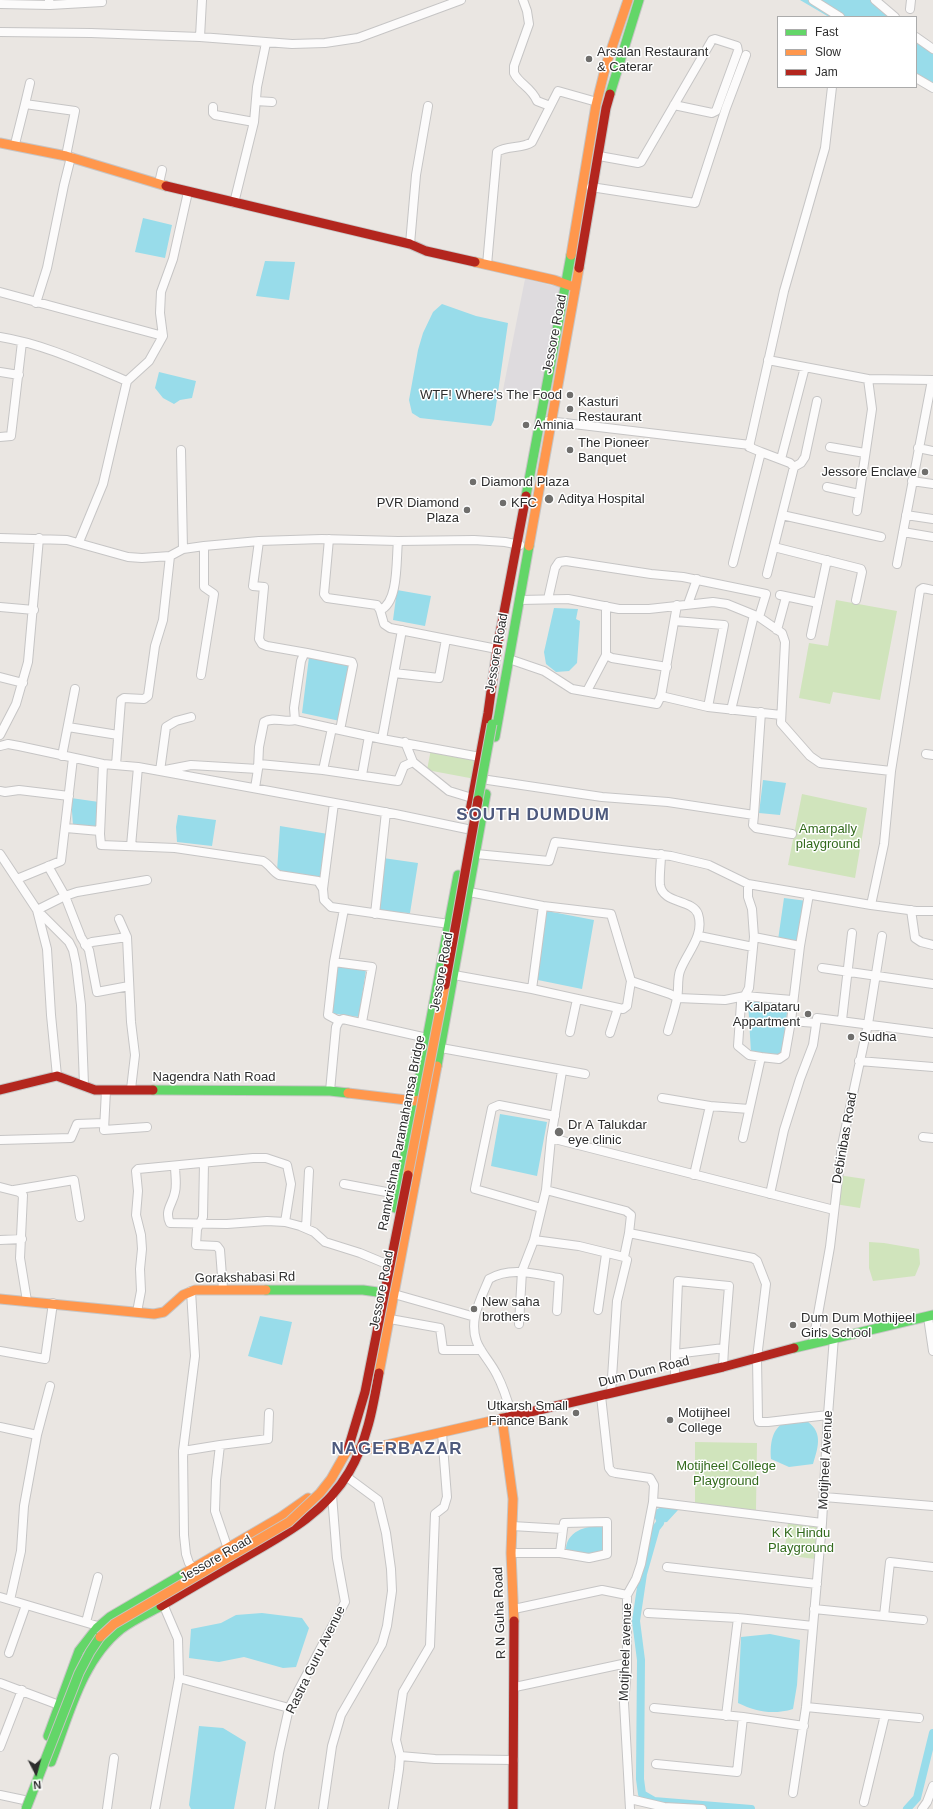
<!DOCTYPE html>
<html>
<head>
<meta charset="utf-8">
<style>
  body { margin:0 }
  #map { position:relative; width:933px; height:1809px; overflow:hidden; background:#eae6e2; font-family:Helvetica,sans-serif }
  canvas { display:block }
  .legend { position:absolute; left:777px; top:16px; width:140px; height:72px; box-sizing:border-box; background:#fff; border:1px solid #ababab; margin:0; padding:5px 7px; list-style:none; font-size:12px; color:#2d2d2d }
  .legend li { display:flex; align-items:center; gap:8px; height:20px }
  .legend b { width:20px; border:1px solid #ababab }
  .north { position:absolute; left:16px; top:1753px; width:40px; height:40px; -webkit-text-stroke:3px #fff; paint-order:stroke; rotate:174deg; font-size:11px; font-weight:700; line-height:16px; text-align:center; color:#2d2d2d }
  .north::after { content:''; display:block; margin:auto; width:14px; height:18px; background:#2d2d2d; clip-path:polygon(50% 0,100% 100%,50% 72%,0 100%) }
</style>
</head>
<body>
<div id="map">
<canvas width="933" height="1809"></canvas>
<ul class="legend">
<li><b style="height:5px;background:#63d668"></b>Fast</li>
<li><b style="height:5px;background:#ff974d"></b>Slow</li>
<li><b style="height:5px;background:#b3261e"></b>Jam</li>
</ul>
<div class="north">N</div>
</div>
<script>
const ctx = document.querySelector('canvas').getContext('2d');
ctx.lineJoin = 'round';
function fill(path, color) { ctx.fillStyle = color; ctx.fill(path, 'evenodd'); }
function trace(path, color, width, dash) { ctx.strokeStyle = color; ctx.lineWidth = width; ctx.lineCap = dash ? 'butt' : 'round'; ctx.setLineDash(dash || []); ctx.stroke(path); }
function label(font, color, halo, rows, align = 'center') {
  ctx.font = font + ' Helvetica,sans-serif'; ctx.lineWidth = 3; ctx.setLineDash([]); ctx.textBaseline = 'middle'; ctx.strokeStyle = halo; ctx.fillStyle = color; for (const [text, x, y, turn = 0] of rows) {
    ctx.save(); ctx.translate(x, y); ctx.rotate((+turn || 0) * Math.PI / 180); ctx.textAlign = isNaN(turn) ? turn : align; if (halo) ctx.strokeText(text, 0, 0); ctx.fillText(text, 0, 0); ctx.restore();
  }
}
const industrial = new Path2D(`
  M525,279L562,288L540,397L503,390Z`);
const green = new Path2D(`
  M836,600L897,611L880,700L833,692L830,704L799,698L809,643L828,646Z
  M431,749L479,758L475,779L427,770Z
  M802,794L867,808L855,878L788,865Z
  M838,1175L865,1179L860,1208L835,1204Z
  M869,1242L884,1243L919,1249L920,1264L915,1276L873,1281L869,1268Z
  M695,1442L757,1443L756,1510L695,1504Z
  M788,1523L819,1527L815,1559L784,1555Z`);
const water = new Path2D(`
  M800,0H875L894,17H829Z
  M916,36L933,50V84L916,73Z
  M143,218L172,225L165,258L135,252Z
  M265,261L295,262L289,300L256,296Z
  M442,304L476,316L508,323L494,420L491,426L420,418L412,413L409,400L418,350L423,333L433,312Z
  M159,372L196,381L192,398L180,400L174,404L163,398L155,388Z
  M397,590L431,596L425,626L393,620Z
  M554,608L578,609L576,619L580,621L577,663L569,671L556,672L546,664L544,652Z
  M309,657L351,663L340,721L302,713Z
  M763,780L786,783L780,815L759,813Z
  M71,798L99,802L98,827L73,825Z
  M178,815L216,820L212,846L177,842L176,827Z
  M280,826L328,834L323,877L277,871Z
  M383,858L418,863L410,913L383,912L377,906Z
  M784,898L807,901L800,944L778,940Z
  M547,911L594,920L582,989L533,979Z
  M335,965L366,970L359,1017L329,1013Z
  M748,1001L788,1004L782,1055L751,1053Z
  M500,1114L547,1122L537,1176L491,1166Z
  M260,1316L292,1322L282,1365L248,1356Z
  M805,1420C823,1431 819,1445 813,1464L789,1467L771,1459C770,1446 771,1429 785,1422C790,1420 799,1420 805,1420Z
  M664,1506L677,1507L678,1510L667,1522L657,1523L654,1516L655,1510Z
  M603,1525L607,1551L594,1556L566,1552C565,1531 586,1526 603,1525Z
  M262,1613L302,1618L309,1628L296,1667L283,1668L244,1657L219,1662L189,1658L191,1629L221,1623L236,1615Z
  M770,1634L800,1640L797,1685L793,1709C773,1715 757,1712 738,1703L741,1637Z
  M199,1726L223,1728L246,1742L234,1809H191L189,1805Z`);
const canal = new Path2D(`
  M660,1523L656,1528L643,1574L636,1621L641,1660L640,1779L642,1794L654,1801L751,1809
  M907,1809L917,1798L933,1733`);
const street = new Path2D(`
  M49,0L50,5L102,2
  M523,0L527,11L529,24L514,66V73C519,84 531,87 537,101L550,106
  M813,0L840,17
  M875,0L895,17
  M0,4L50,5
  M910,9L911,0
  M0,32L91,33L200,37L292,44L325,43L358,38L461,0
  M200,37L202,0
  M916,37L933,49
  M916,78L933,88
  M30,83L25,104L75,111L66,156
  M256,101L272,102
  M213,107V113L215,115L254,122
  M15,144L25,104
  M599,156L638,163L641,162L712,40L715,39L737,46L738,51L716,111L712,113L674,105
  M159,183L162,170
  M591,187L695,203L726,108L746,55
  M234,203L254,122L257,87L266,43
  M410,244L416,175L428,106
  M487,265L497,152C507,145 523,149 532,142L558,91L597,102
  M0,292L163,336
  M36,303L47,268L64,185L71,157
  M0,337C44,344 86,364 127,381L103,484L79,542
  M768,360L868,379L872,409L857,511
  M0,372L19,375
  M868,379L933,380
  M127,381L149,361L163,336L160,313L161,292L173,259L188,192
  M548,421L750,445
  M0,437L11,436L22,342
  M830,447L865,453
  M918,448L933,451
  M181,450L183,549
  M761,452L790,463L794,467L767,574
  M781,459L805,367
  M794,467L801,463L805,457L817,401
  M912,481L933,484
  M827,487L859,494
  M782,515L881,537
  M906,515L933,519
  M903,532L933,537
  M0,538L67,540L128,557L142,558L170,556L183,549L204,546L259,541L322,539L398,541L474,540L505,542L520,545
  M329,539L324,594L327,598L377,605L380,610L384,624L390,628L497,649
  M259,541L253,586L264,587L259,639L262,644L267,646L307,653
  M774,547L861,569L862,572L856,600
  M733,563L761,452L749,447L784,291L825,148L832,87
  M897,564L932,380
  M780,595L818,603
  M548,599L555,568L559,562L566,561L651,574L683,577L766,594L759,617
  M520,600L568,599L619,609H649L713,602L727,604L759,617L782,633L785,642L781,723L810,756L820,763L891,771L884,844L871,905
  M688,604L697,579
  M606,606V655L612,658L667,667
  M0,607L34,610
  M380,610C399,603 396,559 398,541
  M675,621L724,625L708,707
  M777,630L786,597
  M811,635L827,560
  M509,659L544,671L572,689L657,704L661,696L677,605
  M394,673L439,678L446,639
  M201,675L214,594L204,587V546
  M0,677L23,683
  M587,691L606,655
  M661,696L708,707L781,715
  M731,710L754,615
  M191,717L176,721L166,727L160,771L191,765L258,769L259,747L264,722C273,716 285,723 295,720L294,708L301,661L304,654L307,653L352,662L353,665L340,730L295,720
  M68,727L118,735
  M340,730L382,739L480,757
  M0,735L16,704L28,662L39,538
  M382,739L402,630
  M405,742L413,762L449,791L472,798
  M0,746L8,744L19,746L103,764L138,767L160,771L395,814L467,829
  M926,754L933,755
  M62,756L75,689
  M103,764L100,834L101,845L175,848L263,861C270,865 273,872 279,875L318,881L323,889L324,900L331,907L449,924
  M259,764L323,770L398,781L404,766L413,762
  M116,765L121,700L124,698L144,699L148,696L155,646L163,620L170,556
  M323,770L332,728
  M891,771L920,590L923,588L933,590
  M362,775L369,736
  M488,780L602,797L668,802L754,815L761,712
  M255,788L258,769
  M0,791L5,792L19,790L69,796
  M754,815L753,825L756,828L792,834
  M66,828L100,831
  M131,846L138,767
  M0,854L37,910L47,949L51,1015L57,1076
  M476,854L549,861L555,842L671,856L709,865L748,884L871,905L916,911H933
  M661,854C661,864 659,876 660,885C663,904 692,899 698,914C705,936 687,952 680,971C677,979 679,990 677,998C675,1009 671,1020 668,1031
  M48,866L65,896L81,937L89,950L97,992L129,986
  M17,879L61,861L73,758
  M748,884V897L752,909L754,937L749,988L741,1003L738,1046L749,1055L761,1057L779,1059L785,1055L791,1021
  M323,889L334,803
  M469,892L543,906L611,914L631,981L670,994L678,998L725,1000L745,996L792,1000
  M809,894L800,946L791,1021L816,1023
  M911,910L915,938L921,942L933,945
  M375,914L386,812
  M119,919L127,937L131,1022L135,1055L131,1089
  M699,936L753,947
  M754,937L800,946
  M85,945L92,942L127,937
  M334,962L372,967L362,1022
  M822,968L933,984
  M454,975L532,989L623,1009L627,1006L631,981
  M532,989L543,906
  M842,1020L852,933
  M339,1021L328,1015L334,962L344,909
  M570,1032L577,999
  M610,1033L618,1008
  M859,1061L933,1067
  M84,1085L81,1005L76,964L73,950L69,942L37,910L65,896L77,892L147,880
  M106,1090L104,1130L147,1127
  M330,1091L336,1027L339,1021L343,1019L427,1038L441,1048L585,1074
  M662,1098L710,1106L749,1109
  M923,1137L933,1138
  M551,1138L834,1210
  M743,1138L761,1057
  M0,1140L71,1138L77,1124L104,1123
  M204,1163L203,1217L197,1229L196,1245L217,1246L220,1250L223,1289
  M175,1166C175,1174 177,1184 175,1192C173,1204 164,1210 170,1223L227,1224L267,1221L285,1222L300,1226L314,1232L325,1242L360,1253L384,1263
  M694,1175L710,1106
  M344,1184L397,1194
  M0,1187L19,1192L23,1195L20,1258L27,1301
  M14,1190L74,1180L80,1217
  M546,1190L626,1211L631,1215L629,1233L753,1258L757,1261L766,1284L757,1358L758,1419L759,1422H768L828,1415
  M770,1194L784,1130L800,1079L813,1045L817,1018L933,1033
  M541,1208L475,1189L492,1108L499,1105L555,1116
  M306,1228L309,1171
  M0,1240L22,1239
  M534,1240L579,1246L624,1257L629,1233
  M191,1291L195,1356L183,1451L184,1535L186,1554L189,1563L194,1568
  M394,1294L475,1317
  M598,1310L606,1254
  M137,1312L141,1291L140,1269L142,1249L141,1235L136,1215L138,1191L136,1171L138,1169L253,1158H266L287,1165L291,1184L285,1222
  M928,1317L933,1351
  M390,1319L440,1328L443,1350H481
  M519,1324L522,1271L534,1240L546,1190L551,1138L562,1071
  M813,1342L830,1247L842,1145L868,1024L882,936
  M0,1351L45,1359L53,1303
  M723,1367L724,1348L675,1354L678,1281L729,1286L724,1348
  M675,1378V1354
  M611,1393L617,1301L627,1260
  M601,1396L609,1468L612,1472L616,1473L650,1478L654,1485L653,1502
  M512,1416C508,1402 504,1388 497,1375C486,1353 470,1346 475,1316C478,1303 484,1291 489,1279C510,1266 536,1274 559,1278L557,1311
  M0,1427L37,1435L24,1506L21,1551L10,1600
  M37,1435L50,1386
  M183,1451L220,1445
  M824,1497L933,1506
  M228,1549L215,1511L216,1480L220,1445L268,1439L269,1413
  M511,1553H560L589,1558L607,1554V1522L564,1523L563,1529L512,1526
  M560,1553L563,1529
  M667,1567L817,1584
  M0,1597L101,1627
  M514,1609L602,1590L627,1595
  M814,1609L923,1620
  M648,1613L738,1618L813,1626
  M884,1616L890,1562L933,1567
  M86,1622L98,1577
  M9,1653L26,1605
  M179,1678L289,1708
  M0,1683L59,1705
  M515,1687L627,1663
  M806,1707L919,1718
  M654,1708L743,1717L804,1726
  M726,1716L738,1618
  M0,1747L22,1690
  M400,1756L435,1759L514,1760
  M656,1764L737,1772L743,1717
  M793,1793L806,1707L822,1523L828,1415L834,1337
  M0,1795L24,1800
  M630,1799L664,1807L702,1809
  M864,1802L885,1715
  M107,1809L114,1758
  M155,1809L179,1678L178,1639L163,1604
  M270,1809L279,1753L289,1708L345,1602L337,1558L332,1495
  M323,1809L332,1746L341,1715L382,1644L387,1626L392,1591L391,1569L386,1533L378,1500L347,1477
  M393,1809L399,1769L400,1756L396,1740L403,1692L430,1646L435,1514L444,1507L447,1497L442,1433
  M630,1809L624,1703L627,1670V1595L636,1579L641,1564L653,1502L822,1523
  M922,1809L927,1802L933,1786`);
const fast = new Path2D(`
  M610,94L639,0
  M526,496L571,255
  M495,737L529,546
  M437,1066L486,794
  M153,1090L330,1091L348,1093
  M395,1208L458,875
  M266,1290H363L392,1294
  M794,1348L933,1315
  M48,1736L79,1651L97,1628L110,1617L185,1573
  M51,1762C69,1716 81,1661 121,1629C133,1620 148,1613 161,1606`);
const slow = new Path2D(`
  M0,143L66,156L166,186
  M571,255L596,105L606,65L628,0
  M475,262L554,280L574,287
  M529,546L579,268
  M348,1093L415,1101L424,1099
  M0,1299L154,1314L164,1312L183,1295L195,1290H266
  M379,1373L437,1066
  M502,1418L513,1499L511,1553L514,1621
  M353,1449L360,1451L500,1419
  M185,1573L281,1517L308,1498`);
const jam = new Path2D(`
  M166,186L410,244L426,251L475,262
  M579,268L606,108L610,94
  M470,811L488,713L497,649L526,496
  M0,1090L57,1076L95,1090H153
  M500,1419L723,1367L794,1348
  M161,1606C189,1589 217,1573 245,1557C285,1534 325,1513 349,1472C367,1442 373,1407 379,1373
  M513,1809L514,1621`);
const fastBridge = new Path2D(`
  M478,800L492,724
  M26,1809L79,1673L90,1652L100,1637`);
const slowBridge = new Path2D(`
  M408,1175L445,985
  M100,1637L114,1624L289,1522L320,1493L331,1479L348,1449`);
const jamBridge = new Path2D(`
  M445,985L478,800
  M348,1449L365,1392L408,1175`);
const markers = [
  [589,59,4,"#6f6e6c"],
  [570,395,4,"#6f6e6c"],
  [570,409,4,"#6f6e6c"],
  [526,425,4,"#6f6e6c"],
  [570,450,4,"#6f6e6c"],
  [925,472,4,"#6f6e6c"],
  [473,482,4,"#6f6e6c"],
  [549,499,5,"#6f6e6c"],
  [503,503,4,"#6f6e6c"],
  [467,510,4,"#6f6e6c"],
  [808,1014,4,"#6f6e6c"],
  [851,1037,4,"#6f6e6c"],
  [559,1132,5,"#6f6e6c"],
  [474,1309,4,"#6f6e6c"],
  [793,1325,4,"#6f6e6c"],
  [576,1413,4,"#6f6e6c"],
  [670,1420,4,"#6f6e6c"]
];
const poiNames = [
  ["Arsalan Restaurant",597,52],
  ["& Caterar",597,67],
  ["WTF! Where's The Food",562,395,"right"],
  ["Kasturi",578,402],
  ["Restaurant",578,417],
  ["Aminia",534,425],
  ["The Pioneer",578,443],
  ["Banquet",578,458],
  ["Jessore Enclave",917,472,"right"],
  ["Diamond Plaza",481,482],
  ["Aditya Hospital",558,499],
  ["PVR Diamond",459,503,"right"],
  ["Plaza",459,518,"right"],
  ["KFC",511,503],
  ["Kalpataru",800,1007,"right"],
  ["Appartment",800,1022,"right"],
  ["Sudha",859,1037],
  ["Dr A Talukdar",568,1125],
  ["eye clinic",568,1140],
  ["New saha",482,1302],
  ["brothers",482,1317],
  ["Dum Dum Mothijeel",801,1318],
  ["Girls School",801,1333],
  ["Utkarsh Small",568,1406,"right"],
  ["Finance Bank",568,1421,"right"],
  ["Motijheel",678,1413],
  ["College",678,1428]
];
const streetNames = [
  ["Jessore Road",555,334,-79],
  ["Jessore Road",497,653,-80],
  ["Jessore Road",442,972,-80],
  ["Nagendra Nath Road",214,1077],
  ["Ramkrishna Paramahamsa Bridge",402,1133,-79],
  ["Debinibas Road",845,1138,-80],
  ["Gorakshabasi Rd",245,1278,-1],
  ["Jessore Road",382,1290,-79],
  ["Dum Dum Road",644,1372,-14],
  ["Motijheel Avenue",826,1460,-87],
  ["Jessore Road",216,1559,-30],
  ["R N Guha Road",500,1613,-92],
  ["Motijheel avenue",626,1652,-88],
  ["Rastra Guru Avenue",316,1660,-64]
];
const parkNames = [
  ["Amarpally",828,829],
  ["playground",828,844],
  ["Motijheel College",726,1466],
  ["Playground",726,1481],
  ["K K Hindu",801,1533],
  ["Playground",801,1548]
];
const districtNames = [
  ["SOUTH DUMDUM",533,815],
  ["NAGERBAZAR",397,1449]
];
fill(industrial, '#dedbde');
fill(green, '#d0e4bc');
fill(water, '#98dcea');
trace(canal, '#98dcea', 8);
trace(street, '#c6c5c5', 10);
trace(fast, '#c6c5c5', 11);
trace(slow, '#c6c5c5', 11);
trace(jam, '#c6c5c5', 11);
trace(street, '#fcfbfb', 8);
trace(fast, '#63d668', 9);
trace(slow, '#ff974d', 9);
trace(jam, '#b3261e', 9);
trace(fastBridge, '#c6c4c3', 11, []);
trace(slowBridge, '#c6c4c3', 11, []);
trace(jamBridge, '#c6c4c3', 11, []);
trace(fastBridge, '#63d668', 9);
trace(slowBridge, '#ff974d', 9);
trace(jamBridge, '#b3261e', 9);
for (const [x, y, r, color] of markers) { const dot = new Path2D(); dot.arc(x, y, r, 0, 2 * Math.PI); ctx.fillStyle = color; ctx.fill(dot); trace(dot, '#fff', 1.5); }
label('13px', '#2d2d2d', '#fff', poiNames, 'left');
label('13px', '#2d2d2d', '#fff', streetNames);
label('13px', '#326a1c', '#fff', parkNames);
ctx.letterSpacing = '1px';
label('bold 17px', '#4d597d', '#fff', districtNames);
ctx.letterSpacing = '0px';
</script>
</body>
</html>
